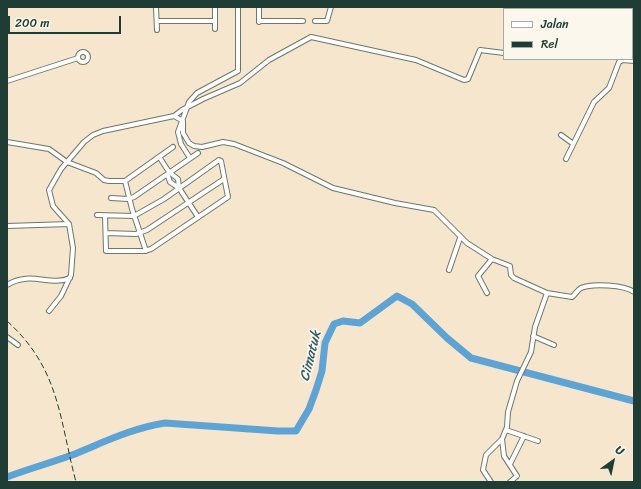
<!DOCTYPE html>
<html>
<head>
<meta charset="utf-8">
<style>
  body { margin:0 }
  #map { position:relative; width:641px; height:489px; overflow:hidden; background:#f6e6ce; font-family:Sriracha,sans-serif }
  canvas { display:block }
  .frame { position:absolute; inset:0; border:8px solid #1f3d34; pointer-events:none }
  .legend { position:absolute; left:503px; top:8px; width:130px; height:52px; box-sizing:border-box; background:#fbf7ec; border:1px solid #a3ada2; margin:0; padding:5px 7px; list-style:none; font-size:12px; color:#1f3d34 }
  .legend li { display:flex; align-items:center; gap:8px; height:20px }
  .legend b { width:20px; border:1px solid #a3ada2 }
  .north { position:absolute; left:593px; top:441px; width:40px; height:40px; -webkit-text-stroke:3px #fbf7ec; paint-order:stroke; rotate:33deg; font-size:11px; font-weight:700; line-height:16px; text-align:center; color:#1f3d34 }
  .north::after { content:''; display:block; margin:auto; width:14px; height:18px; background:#1f3d34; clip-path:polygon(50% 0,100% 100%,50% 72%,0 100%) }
  .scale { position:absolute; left:8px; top:16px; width:113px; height:18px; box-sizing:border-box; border:2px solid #1f3d34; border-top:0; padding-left:5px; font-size:12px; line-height:14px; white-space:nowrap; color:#1f3d34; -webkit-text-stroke:3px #fbf7ec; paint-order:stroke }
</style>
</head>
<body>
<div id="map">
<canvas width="641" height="489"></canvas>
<div class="frame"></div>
<ul class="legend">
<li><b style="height:5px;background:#fff"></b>Jalan</li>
<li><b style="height:5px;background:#1f3d34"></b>Rel</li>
</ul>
<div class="north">U</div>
<div class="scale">200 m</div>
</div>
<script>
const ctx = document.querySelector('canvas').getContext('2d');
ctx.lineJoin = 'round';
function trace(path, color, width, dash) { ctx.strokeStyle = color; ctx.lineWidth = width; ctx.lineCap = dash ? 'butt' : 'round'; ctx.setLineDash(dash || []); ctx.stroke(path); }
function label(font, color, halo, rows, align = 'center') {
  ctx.font = font + ' Sriracha,sans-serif'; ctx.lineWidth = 3.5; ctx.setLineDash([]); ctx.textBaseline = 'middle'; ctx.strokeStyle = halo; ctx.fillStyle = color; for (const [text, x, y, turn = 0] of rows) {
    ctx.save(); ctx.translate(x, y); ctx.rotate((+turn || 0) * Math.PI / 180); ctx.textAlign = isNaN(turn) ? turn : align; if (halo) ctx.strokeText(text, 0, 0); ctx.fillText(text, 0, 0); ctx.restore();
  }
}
const river = new Path2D(`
  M7,477C28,469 50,463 72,455C102,443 132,428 165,423L278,431H296L309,409L316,390L322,371L325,343L334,324L343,321L360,323L397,296L412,304L447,338L471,358L634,401`);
const minor = new Path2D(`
  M156,7L157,30
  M215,7V29
  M259,7V22
  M157,21H215
  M259,21H303
  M315,21H327L331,7
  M632,31L634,27
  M78 57a5 5 0 1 1 10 0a5 5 0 1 1-10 0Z
  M7,81L78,58
  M174,116L183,121V133L189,143L194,146L202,147L223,142L234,144L283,163L333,188L395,203L434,210L467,243L492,259L510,266L511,275L514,278L547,293
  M561,135L572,143
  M7,142L49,149L67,162L96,173L104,180L109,181H125L173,147
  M160,158L169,172L168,176L170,182L179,188L198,217
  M190,158L181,144L178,132L189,102L197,93L238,71V7
  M566,159L594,102L609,88L619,62L623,60L634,61
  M169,172L178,179L179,188
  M125,181L132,209L146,251
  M111,198L128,199L134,197L198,153
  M97,215L134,216L164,199L219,160L221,161L228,197L151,249L144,251H106L105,216
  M7,226L69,224
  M106,233L136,234L147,230L224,179
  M449,270L460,238
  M7,285C31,270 50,287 70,278
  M487,293L478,276L492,259
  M49,311L61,296L71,275L73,248L69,224L53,206L49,190L61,169L84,142L93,135L103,131L174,116L182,110L203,99L240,83L269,60L311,37L416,60L464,80L468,79L480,50L504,53
  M533,336L554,345
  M7,337L18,345
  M506,430L538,441
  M510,464L524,436
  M491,482L483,470L486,455L502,439
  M510,482L517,476L504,456L502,439L507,427L508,412L517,381L531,352L535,327L547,293L572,297C576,294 577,290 581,288C592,283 625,285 634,292`);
const rail = new Path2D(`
  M7,321C60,369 59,418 76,482`);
const waterNames = [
  ["Cimatuk",311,356,-76]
];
trace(river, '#5da3d3', 7);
trace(minor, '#6a786a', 6);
trace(minor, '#fff', 4);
trace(rail, '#1f3d34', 1, [6, 3]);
label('italic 14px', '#325c64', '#fbf7ec', waterNames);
</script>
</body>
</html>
